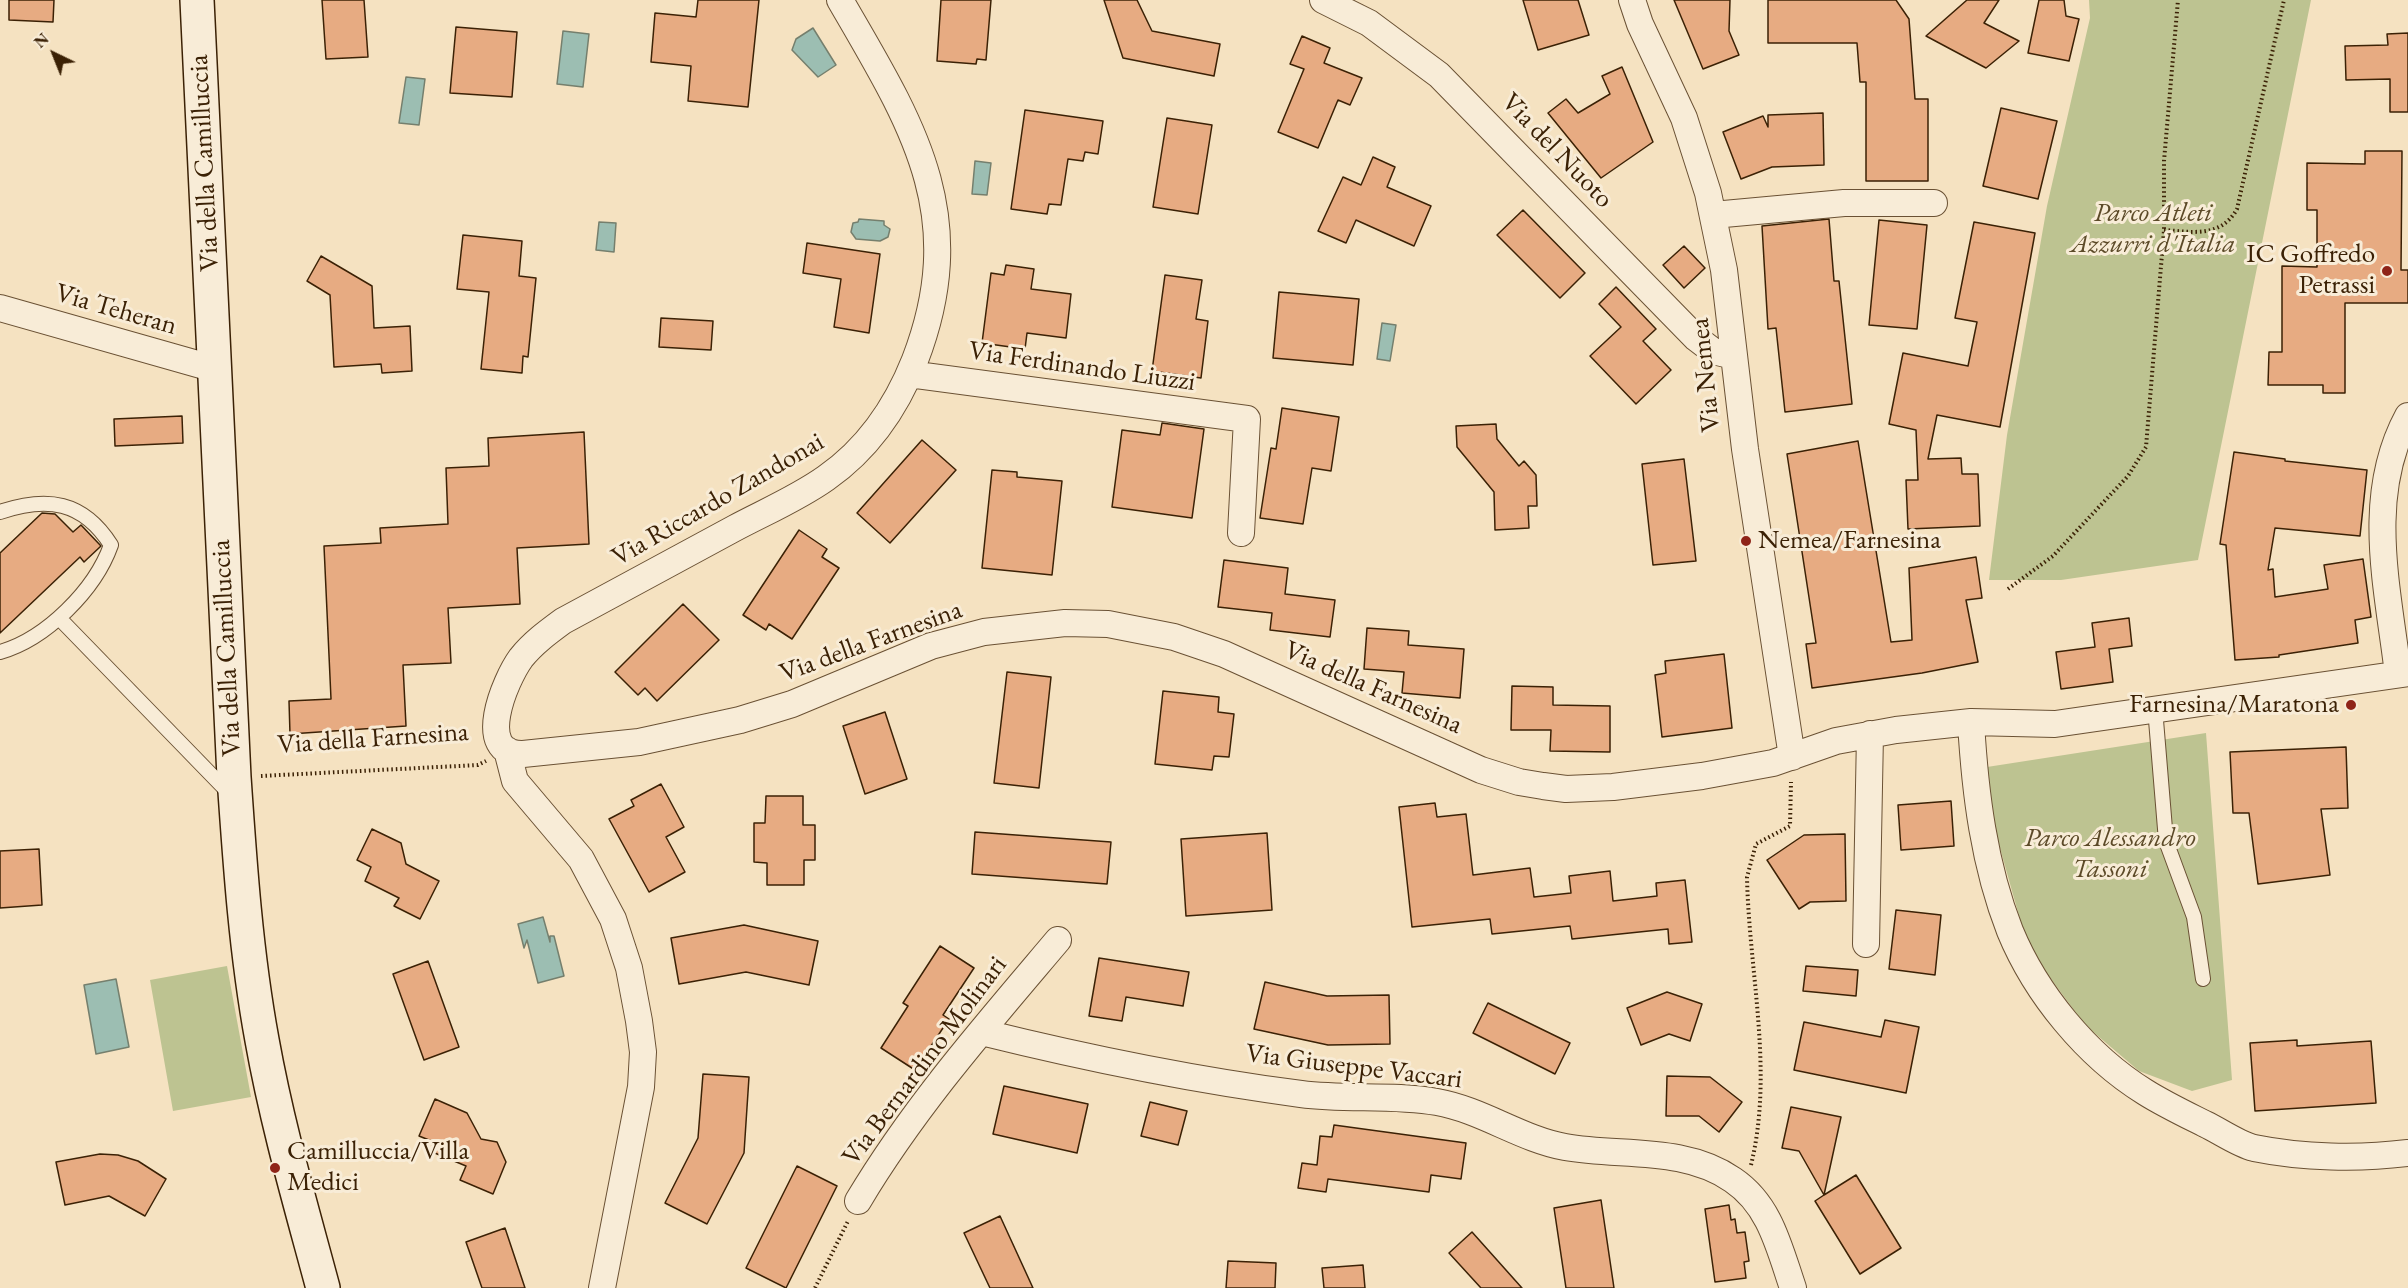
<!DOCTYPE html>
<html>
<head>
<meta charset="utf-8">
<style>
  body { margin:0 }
  #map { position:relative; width:2408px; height:1288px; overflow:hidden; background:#f5e2c1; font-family:"EB Garamond",serif }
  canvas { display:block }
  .north { position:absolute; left:24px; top:24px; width:60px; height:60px; -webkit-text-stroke:4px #f8ecd7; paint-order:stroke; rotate:317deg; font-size:16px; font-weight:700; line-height:24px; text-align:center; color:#3b2105 }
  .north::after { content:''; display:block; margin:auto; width:21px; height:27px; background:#3b2105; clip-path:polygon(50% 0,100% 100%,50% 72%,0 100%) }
</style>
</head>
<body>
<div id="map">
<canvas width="2408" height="1288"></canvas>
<div class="north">N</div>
</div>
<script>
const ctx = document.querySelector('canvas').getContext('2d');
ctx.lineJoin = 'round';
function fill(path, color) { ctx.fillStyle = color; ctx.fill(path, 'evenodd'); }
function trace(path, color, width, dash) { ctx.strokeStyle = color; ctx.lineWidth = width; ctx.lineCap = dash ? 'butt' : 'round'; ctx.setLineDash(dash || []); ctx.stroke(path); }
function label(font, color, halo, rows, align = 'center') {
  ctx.font = font + ' "EB Garamond",serif'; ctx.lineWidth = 6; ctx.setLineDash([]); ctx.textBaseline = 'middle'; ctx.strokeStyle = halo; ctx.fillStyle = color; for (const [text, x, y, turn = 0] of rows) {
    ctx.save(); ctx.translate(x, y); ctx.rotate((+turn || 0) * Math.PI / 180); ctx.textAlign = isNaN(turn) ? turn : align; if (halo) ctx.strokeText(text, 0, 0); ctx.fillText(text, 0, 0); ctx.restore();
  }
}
const green = new Path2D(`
  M2089,0H2311L2198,560L2061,580H1989L2007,435L2047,206L2090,18Z
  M2206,733L2232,1080L2192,1091L2139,1071L2085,1025L2028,948L1993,823L1987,767Z
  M227,966L251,1097L173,1111L150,980Z`);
const water = new Path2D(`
  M813,28L836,65L818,77L792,50L796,39Z
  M563,31L589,34L583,87L557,84Z
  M406,77L425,79L419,125L399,123Z
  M975,161L991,163L987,195L972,194Z
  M859,219L884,221V225L890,229L888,237L880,241L856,239L851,232L853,223L858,222Z
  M599,222L616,223L614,252L596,250Z
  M1382,323L1396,325L1390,361L1377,359Z
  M543,917L550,942V936H554L564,976L538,983L527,940L524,948L518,924Z
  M116,979L129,1047L96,1054L84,985Z`);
const building = new Path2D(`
  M9,0H54L53,22L9,20Z
  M322,0H364L368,57L326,59Z
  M698,0H759L748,107L688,101L691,66L651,62L655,13L696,17Z
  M941,0H991L986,60L977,59L976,64L937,61Z
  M1104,0H1137L1152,31L1220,44L1214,76L1123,58Z
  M1523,0H1578L1589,35L1538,50Z
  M1674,0H1730L1729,31L1739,55L1703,69Z
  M1768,0H1896L1909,19L1915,99H1928V181H1866V82H1860L1857,43H1768Z
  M1967,0H1999L1984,23L2019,41L1986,68L1926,36Z
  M2039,0H2064L2066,16L2079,19L2069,61L2028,53Z
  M456,27L517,32L512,97L450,93Z
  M2408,33V112H2390V79L2346,80L2345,46L2388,45L2387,34Z
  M1302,36L1330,48L1324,63L1362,78L1350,105L1338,100L1318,148L1278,132L1304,69L1290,64Z
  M1622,67L1653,142L1601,178L1548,113L1566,99L1578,113L1610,94L1602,76Z
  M2001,108L2057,121L2038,199L1983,186Z
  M1025,110L1103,121L1098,154L1085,152L1083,161L1068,159L1061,205L1049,204L1047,214L1011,209Z
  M1823,113L1824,165L1772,167L1741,179L1723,132L1763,116L1768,127V115Z
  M1167,118L1212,125L1198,214L1153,207Z
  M2365,151H2402L2401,270H2408V303H2345V393H2323V385H2268L2269,352H2282V266L2317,267V210H2307V163L2365,164Z
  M1373,157L1395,167L1387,187L1431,206L1414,246L1356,220L1346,243L1318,231L1343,177L1361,185Z
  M1523,210L1585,273L1560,298L1497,235Z
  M1829,219L1834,281H1839L1852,404L1785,412L1776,328L1768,329L1762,226Z
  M1879,220L1927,225L1917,329L1869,325Z
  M1974,222L2035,233L2000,427L1937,415L1928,459L1961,458L1962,474H1978L1980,526L1908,529L1906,480H1918L1916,430L1889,424L1903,353L1968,366L1977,322L1955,318Z
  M463,235L522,241L519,276L536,278L528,357L523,356L522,373L481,369L489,292L457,289Z
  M807,243L880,254L869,333L834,327L841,279L803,273Z
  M1684,246L1705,268L1684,288L1663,265Z
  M321,256L372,286L374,328L410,326L412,371L382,373L381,364L334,367L330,295L307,281Z
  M1006,265L1034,269L1031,289L1071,294L1066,338L1027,333L1025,349L982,343L991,273L1004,275Z
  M1165,275L1202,280L1196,319L1208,321L1201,378L1152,371Z
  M1616,287L1656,329L1643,341L1671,370L1636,404L1590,356L1621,327L1599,304Z
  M1279,292L1359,299L1353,365L1273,358Z
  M661,318L713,321L711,350L659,347Z
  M1282,408L1339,417L1331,471L1312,468L1303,524L1260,518L1271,448L1276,449Z
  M182,416L183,443L115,446L114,419Z
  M1162,423L1204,429L1192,518L1112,507L1122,430L1160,435Z
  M1496,424L1497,439L1519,466L1524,461L1536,475L1537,506H1528L1529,528L1495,530L1494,492L1457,447L1456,426Z
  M584,432L589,544L517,548L520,604L448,608L451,663L403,665L406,726L290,734L289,701L331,699L324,546L381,543L380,528L448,524L446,468L489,466L488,438Z
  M922,440L956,470L890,543L857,513Z
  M1858,441L1891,642L1912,640L1909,568L1976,557L1982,598L1966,600L1978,662L1922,673L1812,688L1806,644L1816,643L1787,454Z
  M2234,452L2285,459V461L2367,470L2360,536L2275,528L2268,570L2273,569L2275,597L2328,589L2324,565L2363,559L2371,617L2355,620L2358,643L2279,655V657L2235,660L2226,545L2220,544Z
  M1684,459L1696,561L1653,565L1642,464Z
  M992,470L1017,472V477L1062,481L1052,575L982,568Z
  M42,513L55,514L73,532L81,525L101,546L84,562L80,557L0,633V553Z
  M799,530L827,549L822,557L839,568L792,639L769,624L766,630L743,615Z
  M1224,560L1288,568L1285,594L1335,600L1330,637L1270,630L1272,613L1218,607Z
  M683,604L719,640L657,701L645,688L638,695L615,672Z
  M2129,618L2132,646L2109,649L2113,682L2061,689L2056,652L2095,647L2092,623Z
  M1367,628L1409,631L1408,645L1464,649L1460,698L1402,693L1404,672L1364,669Z
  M1724,654L1732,728L1662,737L1655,675L1666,673L1665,661Z
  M1007,672L1051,677L1039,788L994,783Z
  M1512,686L1553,687V705L1610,706V752L1550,751L1551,730H1511Z
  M1163,691L1219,697L1218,712L1234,714L1229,757L1214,756L1212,770L1155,764Z
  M885,712L907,779L865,794L843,726Z
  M2346,747L2348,808L2321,809L2330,875L2258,884L2249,813H2233L2230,752Z
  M661,784L684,827L666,837L685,872L649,892L609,819L634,806L631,800Z
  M766,796H803V825H815V860H804V885H767V863L754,862V823H765Z
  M1951,801L1954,846L1901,850L1898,805Z
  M1435,803L1437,817L1466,814L1473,875L1530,868L1534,897L1571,893L1569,876L1610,871L1613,901L1657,896L1656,883L1685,880L1692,942L1669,944L1668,929L1572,939L1570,926L1492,934L1490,919L1412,927L1399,807Z
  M372,829L401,843L406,864L439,881L420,919L394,906L399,898L365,881L371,867L357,860Z
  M975,832L1111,842L1107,884L972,874Z
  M1267,833L1272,910L1186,916L1181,839Z
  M1845,834L1846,901L1810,902L1799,909L1767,860L1804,835Z
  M39,849L42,905L0,908V851Z
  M1896,910L1941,915L1935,975L1889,969Z
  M744,925L818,941L809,985L746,972L679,984L671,938Z
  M940,946L974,968L943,1015L949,1019L915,1070L881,1048L908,1006L903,1003Z
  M1099,958L1189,972L1183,1006L1126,997L1122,1021L1089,1016Z
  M428,961L459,1047L424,1060L393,974Z
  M1806,966L1858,970L1856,996L1803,991Z
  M1265,982L1327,996L1389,995L1390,1044L1328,1045L1254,1029Z
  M1667,992L1702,1004L1690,1041L1669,1034L1641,1045L1627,1008Z
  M1488,1003L1570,1043L1555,1074L1473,1033Z
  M1885,1020L1919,1027L1906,1093L1794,1070L1804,1022L1881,1037Z
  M2297,1040V1046L2371,1041L2376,1103L2255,1111L2250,1043Z
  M703,1074L749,1077L744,1153L707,1224L665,1203L698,1138Z
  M1667,1076L1710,1077L1742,1102L1719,1132L1699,1116H1666Z
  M1004,1086L1088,1104L1077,1153L993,1134Z
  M435,1099L467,1113L481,1139L497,1142L506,1162L493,1194L460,1180L466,1166L430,1151L434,1142L419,1136Z
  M1150,1102L1187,1111L1178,1145L1141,1136Z
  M1791,1107L1841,1117L1824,1195L1856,1175L1901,1248L1860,1274L1815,1201L1824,1195L1799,1151L1782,1148Z
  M1334,1125L1466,1143L1461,1179L1431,1175L1429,1192L1328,1179L1326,1192L1298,1188L1302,1163L1317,1165L1320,1136L1332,1137Z
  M100,1154L118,1155L138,1161L166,1179L145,1216L109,1196L65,1205L56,1162Z
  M797,1166L837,1186L786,1288L746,1268Z
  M1601,1200L1614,1288H1566L1554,1208Z
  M1729,1205L1731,1220L1735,1219L1737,1233L1745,1232L1749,1261L1744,1262L1746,1278L1715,1282L1705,1209Z
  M1000,1216L1033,1288H990L964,1233Z
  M505,1228L525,1288H482L466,1242Z
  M1472,1232L1522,1288H1481L1449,1253Z
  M1228,1261L1276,1263L1275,1288H1226Z
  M1363,1265L1365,1288H1324L1322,1268Z`);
const path = new Path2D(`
  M2164,230C2192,232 2221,238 2237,209L2284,0
  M2008,589L2053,556L2128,476L2146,447L2164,230V161L2178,0
  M261,776L478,765L486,761
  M1751,1165C1774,1071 1749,973 1747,877L1756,844L1790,826L1791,782
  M815,1288L848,1221`);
const service = new Path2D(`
  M0,512C47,496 83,501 111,545C95,590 46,639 0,652
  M60,619L230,794
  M2155,708L2166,841L2194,917L2203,979`);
const minor = new Path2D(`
  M840,0C912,124 971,214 915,360C896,408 869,448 826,478C798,498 765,512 735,528C678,559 621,590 563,621C548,632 533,643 521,658C505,680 473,755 523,754L639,742L740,720L792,704L931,646L984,632L1065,623L1108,624L1174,637L1224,654L1481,770L1519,782L1543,786L1566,789L1613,787L1702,776L1773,763L1836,741L1896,730L1971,722L2055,724L2408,673
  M1323,0L1369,23L1439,75L1696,338L1713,351L1734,356
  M1632,0L1640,24L1684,118L1708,193L1724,270L1745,449L1792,757
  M1713,215L1844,203H1934
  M0,308L215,369
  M909,374L1247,419L1241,533
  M2398,674C2388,588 2364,497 2408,416
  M1971,722C1975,793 1984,865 2010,931C2036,994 2087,1056 2145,1092C2164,1104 2185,1114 2205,1124C2220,1131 2238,1144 2254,1148C2303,1158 2359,1159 2408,1153
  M507,750L515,781L581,859L613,919L629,968L639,1021L643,1052L641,1087L602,1288
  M1866,944L1870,734
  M981,1032C1086,1058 1194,1080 1301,1094C1346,1100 1392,1094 1437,1102C1482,1110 1521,1139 1565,1147C1621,1157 1684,1146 1733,1180C1770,1205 1779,1247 1793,1288
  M858,1201C914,1107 987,1024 1058,940`);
const secondary = new Path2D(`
  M197,0L234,777C240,865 246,953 262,1040C277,1124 301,1206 323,1288`);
const markers = [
  [2387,271,6,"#8f2418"],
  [1746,541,6,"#8f2418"],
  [2351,705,6,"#8f2418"],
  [275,1168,6,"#8f2418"]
];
const streetNames = [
  ["Via del Nuoto",1557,151,46],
  ["Via della Camilluccia",205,163,-93],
  ["Via Teheran",116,310,16],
  ["Via Ferdinando Liuzzi",1082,367,8],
  ["Via Nemea",1706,375,-96],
  ["Via Riccardo Zandonai",718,500,-30],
  ["Via della Farnesina",871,642,-20],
  ["Via della Camilluccia",227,648,-93],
  ["Via della Farnesina",1373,688,24],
  ["Via della Farnesina",373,739,-4],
  ["Via Bernardino Molinari",925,1061,-53],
  ["Via Giuseppe Vaccari",1354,1067,7]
];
const parkNames = [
  ["Parco Atleti",2153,214],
  ["Azzurri d'Italia",2153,245],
  ["Parco Alessandro",2110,839],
  ["Tassoni",2110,870]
];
const poiNames = [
  ["IC Goffredo",2375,255],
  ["Petrassi",2375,286],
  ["Nemea/Farnesina",1758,541,"left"],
  ["Farnesina/Maratona",2339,705],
  ["Camilluccia/Villa",287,1152,"left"],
  ["Medici",287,1183,"left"]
];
fill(green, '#bdc391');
fill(water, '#9cbeb2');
trace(water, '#757f6d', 1.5);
fill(building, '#e7ab82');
trace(building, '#3b2105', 1.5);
trace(service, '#6a5134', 16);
trace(minor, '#6a5134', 28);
trace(secondary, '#3b2105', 36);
trace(path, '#3b2105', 4, [1.5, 3]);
trace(service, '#f8ecd7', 14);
trace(minor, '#f8ecd7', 26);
trace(secondary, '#f8ecd7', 33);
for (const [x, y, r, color] of markers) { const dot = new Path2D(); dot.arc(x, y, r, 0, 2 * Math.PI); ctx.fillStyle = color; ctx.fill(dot); trace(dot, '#f8ecd7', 2); }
label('27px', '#3b2105', '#f8ecd7', streetNames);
label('italic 27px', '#5c4a28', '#f8ecd7', parkNames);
label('27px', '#3b2105', '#f8ecd7', poiNames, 'right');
</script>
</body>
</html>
